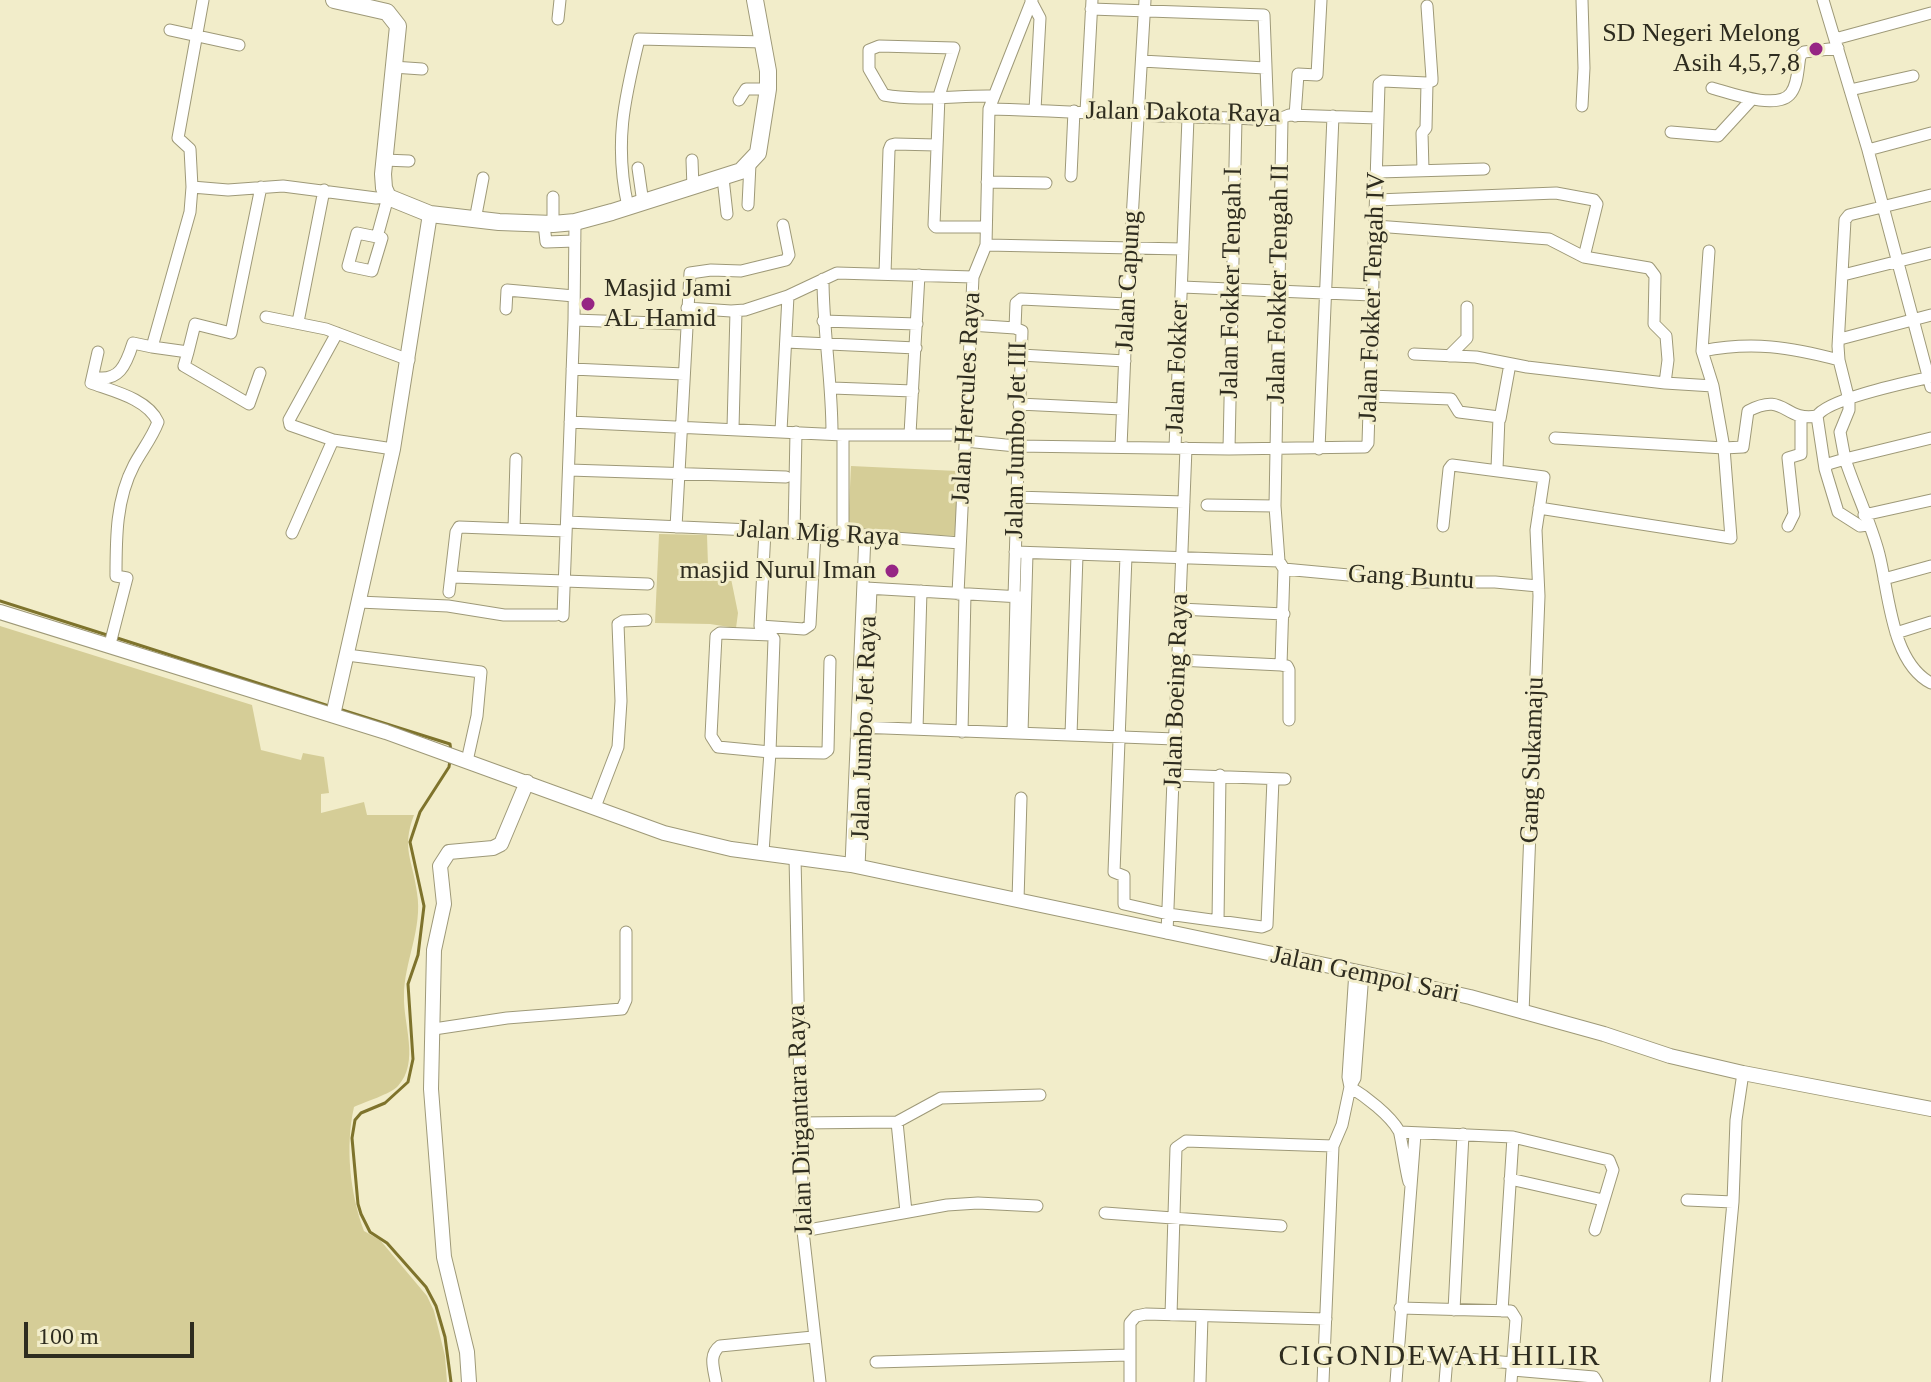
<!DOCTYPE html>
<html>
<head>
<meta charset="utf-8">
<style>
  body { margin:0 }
  #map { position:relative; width:1931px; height:1382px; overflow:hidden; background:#f2edca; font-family:Georgia,serif }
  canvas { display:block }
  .scale { position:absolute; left:24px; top:1322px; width:170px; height:36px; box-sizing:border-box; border:4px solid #2e2c1f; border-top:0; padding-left:10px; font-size:24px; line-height:28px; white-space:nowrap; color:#2e2c1f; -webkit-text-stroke:6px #f2edca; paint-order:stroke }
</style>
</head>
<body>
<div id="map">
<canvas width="1931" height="1382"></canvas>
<div class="scale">100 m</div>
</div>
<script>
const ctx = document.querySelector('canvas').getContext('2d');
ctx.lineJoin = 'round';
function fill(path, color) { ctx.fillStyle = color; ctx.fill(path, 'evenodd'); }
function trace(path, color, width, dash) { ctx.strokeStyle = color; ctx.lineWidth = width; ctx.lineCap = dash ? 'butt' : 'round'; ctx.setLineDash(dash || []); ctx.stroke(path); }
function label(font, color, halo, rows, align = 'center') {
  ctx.font = font + ' Georgia,serif'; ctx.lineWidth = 6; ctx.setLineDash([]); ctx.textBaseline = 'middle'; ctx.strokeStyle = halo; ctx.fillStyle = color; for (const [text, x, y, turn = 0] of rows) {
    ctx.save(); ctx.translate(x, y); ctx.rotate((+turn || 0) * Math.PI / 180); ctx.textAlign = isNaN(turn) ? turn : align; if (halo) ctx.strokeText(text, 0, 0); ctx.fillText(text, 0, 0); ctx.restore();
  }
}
const green = new Path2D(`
  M851,466L957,471L956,536L848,530Z
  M659,534L707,535L708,565L728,564L738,613L736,628L710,624L655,623Z
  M0,626L252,705L261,750L301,760L303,753L324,757L329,793L321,794V813L364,802L367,815H414C401,849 413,860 417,893C423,928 404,962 404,996C403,1024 420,1062 398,1086C391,1094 364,1102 354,1107C345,1147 350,1193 364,1231L380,1240L427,1296L434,1311L445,1356L447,1382H0Z`);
const stream = new Path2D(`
  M0,601L107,635
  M114,637L332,707
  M339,709L450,744L451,752
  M450,760L449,767L420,812L410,842L424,906L418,955L408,984L413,1059L408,1082L385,1103L361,1113L355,1120L352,1138L358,1204L361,1214L370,1232L387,1243L426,1287L436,1306L445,1337L451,1382`);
const minor = new Path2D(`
  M203,0L178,138L190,149L192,187L190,212L152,347L188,352L195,324L231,333L261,187
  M1823,0L1868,150L1931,387
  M1031,1L1040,18L1035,110
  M1091,9L1264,15L1268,119
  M558,19L560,0
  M170,30L239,45
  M1835,39L1931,13
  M1142,61L1265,68
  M393,67L422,69
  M1427,83L1432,81V78L1427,6
  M1712,88C1730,93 1778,111 1791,93C1798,84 1798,67 1800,56L1804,52L1838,48
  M1850,90L1913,76
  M739,100L746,89H768
  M1582,106L1584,68L1582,0
  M989,109C1071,111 1152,117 1234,118C1251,118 1273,123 1289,115L1378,118
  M1086,112L1092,0
  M1295,116L1298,74L1317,75L1321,0
  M1671,132L1718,136L1752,99
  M1868,150L1931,133
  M384,160L409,161
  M692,160L693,188
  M638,168L643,203
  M1423,170L1422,133L1426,128L1427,83
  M1378,172L1484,169
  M1071,176L1074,111
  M723,178L727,214
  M987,182L1046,183
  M192,187L228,190L283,186L376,198L387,197
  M553,197V224
  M748,205L750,164
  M628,207C614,144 624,101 639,39L764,42
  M475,220L483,178
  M544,224L546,242L575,241
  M1376,226L1549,239L1584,257L1597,204L1594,200L1556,193L1377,200
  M985,227H936L934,225L939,96L954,48L879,46L869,50V69L884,95C916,101 954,96 987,96H992
  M377,237L382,238L372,271L348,266L357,233L377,237L388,197
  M986,245L1183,249
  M1584,257L1649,268L1655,276L1654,324L1666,336L1668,360L1665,383L1713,386
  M885,274L889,150L891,145L895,144L936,145
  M1843,275L1931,253
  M823,279C823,330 832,381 832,433
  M1182,287L1372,295
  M687,308L731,311L745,310L788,296L837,273L973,277
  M506,309L507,290L574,296
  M266,317L326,329L409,360
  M574,320L686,324
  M823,321L917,324
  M298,322L324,190
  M970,325L1015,328
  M337,333L289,420L290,425L333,440L393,449
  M1840,339L1931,315
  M786,342L916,348
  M1702,351C1752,341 1790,347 1839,360
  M98,352L91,383C113,391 148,399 158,422C152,438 142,450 134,465C116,499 116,538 116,576L127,578L110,644
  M188,352L184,366L249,404L260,373
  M1414,354L1476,357L1527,367L1665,383
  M1021,355L1125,361
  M1449,356L1467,338V307
  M572,369L684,374
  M93,377C119,383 126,365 133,343L152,347
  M832,388L913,391
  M1369,396L1451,399L1459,412L1499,417L1497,469
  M1019,404L1122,409
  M1500,419L1510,364
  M570,422L843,435H966
  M733,428L736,311
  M781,431L788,296
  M910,434L919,275
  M1555,438L1724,448L1713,386L1702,351L1709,251
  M1931,438L1845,459C1855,490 1871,523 1879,554C1889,593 1891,662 1931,683
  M965,441L1016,446L1229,449L1365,447L1368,443L1379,84L1383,81L1427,83
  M1121,447L1127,304L1145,0
  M1175,448L1188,118
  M1229,449L1236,118
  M1319,449L1333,116
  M1825,469L1817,416C1827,399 1909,382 1931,377
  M569,470L786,477
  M1015,497L1184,502
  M1207,505L1275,506
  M1539,508L1731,538L1724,448L1743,447L1748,411C1786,391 1783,422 1817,416
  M1864,515L1931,500
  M567,522L843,534L960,543
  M1868,525L1860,526L1838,512L1825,469L1828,464L1845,459L1840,432L1849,410V400L1839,360L1838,346L1845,220L1849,215L1931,195
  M1443,526L1449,469L1452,465L1544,477L1536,530L1539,596L1523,1013
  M1788,526L1794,514L1788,458L1801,454V419
  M676,527L690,273L711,270L741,271L786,260L789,255L783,225
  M514,529L516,459
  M765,531L760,626L804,629L810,625L815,533
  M292,533L333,440
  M794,533L796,432
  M843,534V435
  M1015,552L1279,561
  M1126,556L1114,872L1124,876V904L1168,914L1262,927L1267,925L1273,779
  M1284,569L1424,582H1495L1538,586
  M453,577L648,584
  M1884,579L1931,566
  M866,588L1021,597
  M449,592L456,532L459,527L566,531
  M958,594L973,277L986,245L989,109L1032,0
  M1014,597L1022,331L1015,328L1016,303L1021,299L1127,304
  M359,602L448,606L504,615H556
  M1180,609L1284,614
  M563,616L574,320L575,222
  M1896,633L1931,622
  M347,655L481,672L477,716L467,761
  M1178,660L1281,665L1284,569L1279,561L1275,506L1282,119
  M1281,665L1287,666L1289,670V720
  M858,727L1175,739
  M917,729L921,591
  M962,732L965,594
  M1013,733L1016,597
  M1022,733L1027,553
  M1071,735L1077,555
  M1174,775L1285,779
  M595,807L618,747L621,701L618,624L623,621L646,620
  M763,852L770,752L774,639L771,635L720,633L716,636L711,736L718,747L770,752L824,753L828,750L830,661
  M795,857L803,1231L820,1382
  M851,865L865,535
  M859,867L871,589
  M1018,900L1021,798
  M1218,921L1220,775
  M1167,933L1186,448
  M434,1029L507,1018L622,1009L626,1000V932
  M1350,1087C1365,1096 1390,1115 1399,1131C1401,1135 1406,1173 1409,1182
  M1350,1087L1348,1077L1355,971
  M897,1122L906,1212
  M799,1123L897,1122L941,1098L1040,1095
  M1400,1132L1513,1137L1609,1160L1613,1170L1595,1230
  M1510,1179L1603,1200
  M1687,1200L1733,1202
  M1105,1213L1281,1226
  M803,1231L947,1205L978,1203L1037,1206
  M1400,1308L1511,1311L1516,1319L1511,1382
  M1454,1310L1463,1134
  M1502,1311L1513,1137
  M1171,1315L1176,1148L1186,1141L1333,1146L1342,1125L1350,1087L1355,1078L1363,973
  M1398,1353L1513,1363
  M876,1362L1128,1355
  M1513,1370L1594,1377L1597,1382
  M716,1382C714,1369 708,1355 720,1346L813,1337
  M1130,1382V1323L1136,1316L1146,1314L1326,1319
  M1200,1382L1202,1316
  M1323,1382L1333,1146
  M1396,1382L1415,1134
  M1445,1382L1447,1358
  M1716,1382L1733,1202L1736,1120L1743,1073`);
const tertiary = new Path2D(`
  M0,612L386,732L664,833L731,849L851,865L1363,973L1470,997L1604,1034L1670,1056L1743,1073L1931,1109
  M333,715L393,449L430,214
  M469,1382L467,1352L444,1257L431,1089L434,950L444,904L440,866L449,852L493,848L501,844L527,782`);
const secondary = new Path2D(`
  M334,0L387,12L398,26L383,174L384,188L388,197L430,214L499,222L553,224L575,222L612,212L741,171L758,153L768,89V71L755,0`);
const markers = [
  [1816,49,8,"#962584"],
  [588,304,8,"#962584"],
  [892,571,8,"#962584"]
];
const poiNames = [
  ["SD Negeri Melong",1800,34],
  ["Asih 4,5,7,8",1800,64],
  ["Masjid Jami",604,289,"left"],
  ["AL Hamid",604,319,"left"],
  ["masjid Nurul Iman",876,571]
];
const streetNames = [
  ["Jalan Dakota Raya",1183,113,1],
  ["Jalan Capung",1129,281,-87],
  ["Jalan Fokker Tengah I",1232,283,-89],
  ["Jalan Fokker Tengah II",1279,284,-89],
  ["Jalan Fokker Tengah IV",1373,297,-88],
  ["Jalan Fokker",1178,367,-88],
  ["Jalan Hercules Raya",967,398,-87],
  ["Jalan Jumbo Jet III",1017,440,-89],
  ["Jalan Mig Raya",818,534,3],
  ["Gang Buntu",1411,578,3],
  ["Jalan Boeing Raya",1177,691,-88],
  ["Jalan Jumbo Jet Raya",865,728,-88],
  ["Gang Sukamaju",1533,760,-88],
  ["Jalan Gempol Sari",1365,975,12],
  ["Jalan Dirgantara Raya",801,1120,-92]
];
const quarterNames = [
  ["CIGONDEWAH HILIR",1440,1357]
];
fill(green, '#d5cd97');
trace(stream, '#7e732c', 3);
trace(minor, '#9e9978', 13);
trace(tertiary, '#9e9978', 16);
trace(secondary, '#9e9978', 18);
trace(minor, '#fff', 11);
trace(tertiary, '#fff', 14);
trace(secondary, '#fff', 16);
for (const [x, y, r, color] of markers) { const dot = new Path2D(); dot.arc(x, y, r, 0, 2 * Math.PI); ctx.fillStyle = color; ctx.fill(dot); trace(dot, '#f2edca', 3); }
label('26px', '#2e2c1f', '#f2edca', poiNames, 'right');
label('26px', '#2e2c1f', '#f2edca', streetNames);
ctx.letterSpacing = '2px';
label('30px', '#2e2c1f', '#f2edca', quarterNames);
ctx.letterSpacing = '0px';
</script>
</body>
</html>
